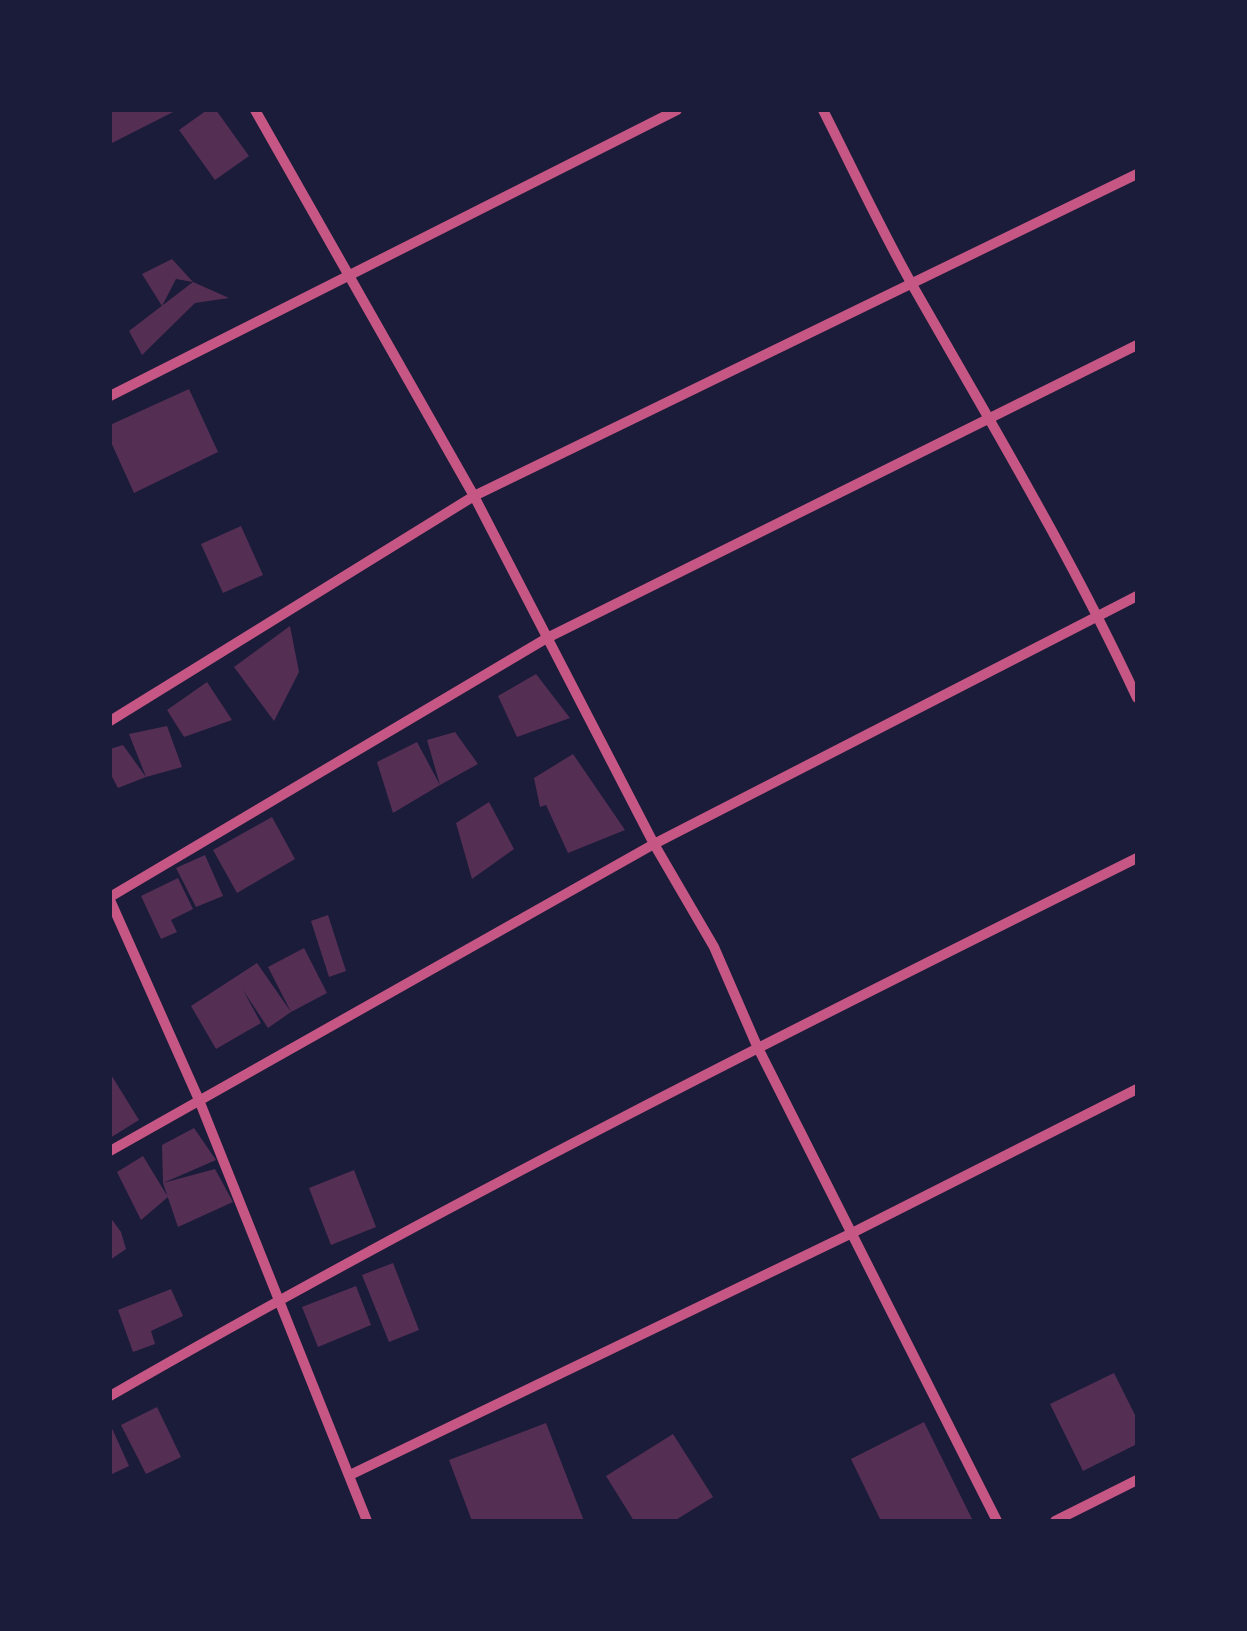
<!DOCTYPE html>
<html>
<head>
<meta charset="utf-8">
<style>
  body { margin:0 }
  #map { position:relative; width:1247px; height:1631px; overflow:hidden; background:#1b1b3a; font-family:"Space Grotesk",sans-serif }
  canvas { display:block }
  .frame { position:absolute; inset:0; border:112px solid #1b1b3a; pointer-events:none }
</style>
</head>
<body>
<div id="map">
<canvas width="1247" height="1631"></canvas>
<div class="frame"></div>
</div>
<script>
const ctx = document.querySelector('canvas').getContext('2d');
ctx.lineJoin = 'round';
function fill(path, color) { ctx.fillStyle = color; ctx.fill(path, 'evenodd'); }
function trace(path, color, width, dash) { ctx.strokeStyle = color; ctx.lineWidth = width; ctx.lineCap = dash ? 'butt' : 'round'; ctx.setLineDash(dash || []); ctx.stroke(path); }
const building = new Path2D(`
  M110,110H177L110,144Z
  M207,110H216L249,156L215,180L179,130Z
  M172,259L193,282L176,279L162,306L142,274Z
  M193,282L229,298L195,303L142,355L129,331Z
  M189,389L218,452L134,493L110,440V425Z
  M241,526L263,575L223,593L201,544Z
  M290,626L299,672L274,721L234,667Z
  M536,674L570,718L517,737L498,696Z
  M207,682L232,720L184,737L167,710Z
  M167,726L182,767L146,777L129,734Z
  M455,732L478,764L440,785L427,740Z
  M417,742L440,785L393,813L377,762Z
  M123,745L146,777L118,788L110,773V749Z
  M573,754L625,830L568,853L546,805L540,807L534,778Z
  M489,802L514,849L472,879L456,823Z
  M272,817L295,859L237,893L213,850Z
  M205,855L223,896L196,907L176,868Z
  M178,878L193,909L171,920L177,932L161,939L141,896Z
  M328,915L346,971L329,977L311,921Z
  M304,948L327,993L291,1012L268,967Z
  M257,963L291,1012L268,1028L243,990L261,1023L216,1049L191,1006Z
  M110,1073L139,1120L110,1138Z
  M194,1128L216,1160L163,1183L215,1169L233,1202L178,1227L163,1183L162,1145Z
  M143,1156L168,1197L141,1220L117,1172Z
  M354,1170L376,1227L331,1245L309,1188Z
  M110,1217L121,1232L126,1249L110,1260Z
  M393,1263L419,1330L389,1342L362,1275Z
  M356,1286L371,1325L318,1347L302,1307Z
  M171,1289L183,1316L151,1331L155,1344L133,1352L118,1310Z
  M1114,1373L1137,1419V1444L1083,1471L1050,1404Z
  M157,1407L181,1457L146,1474L121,1425Z
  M924,1422L973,1521H881L851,1459Z
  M546,1423L584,1521H472L449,1460Z
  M110,1424L129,1466L110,1475Z
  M673,1434L713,1497L674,1521H634L606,1476Z`);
const minor = new Path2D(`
  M255,110L474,496L654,844L714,947L757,1046L997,1521
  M823,110C853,169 881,230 914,288C991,423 1071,556 1137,698
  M110,396L677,110
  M110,721L474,496L1137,174
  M110,897L547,638L1137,345
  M110,900L199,1100L367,1521
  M110,1151L654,844L1137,596
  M110,1396C445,1203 791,1030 1137,858
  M350,1475L850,1234L1137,1089
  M1055,1521L1137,1480`);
fill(building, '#542f53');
trace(minor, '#c65784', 10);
</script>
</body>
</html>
